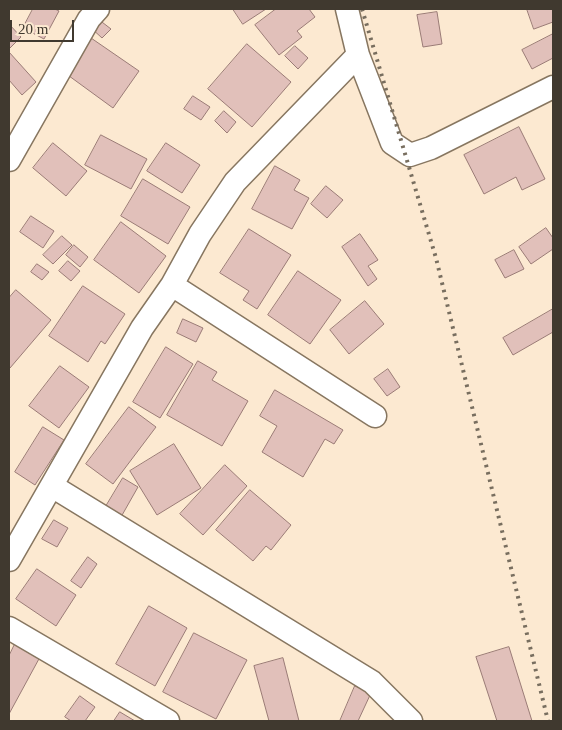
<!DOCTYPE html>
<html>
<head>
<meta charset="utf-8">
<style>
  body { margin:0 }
  #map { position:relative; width:562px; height:730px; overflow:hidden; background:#fce9d1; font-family:"Times New Roman",serif }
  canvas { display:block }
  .frame { position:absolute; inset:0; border:10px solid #40392f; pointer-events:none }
  .scale { position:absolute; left:10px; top:20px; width:64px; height:22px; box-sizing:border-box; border:2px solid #40392f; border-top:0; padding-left:6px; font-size:15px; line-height:18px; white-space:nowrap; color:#40392f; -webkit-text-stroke:4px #fce9d1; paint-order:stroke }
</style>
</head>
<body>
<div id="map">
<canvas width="562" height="730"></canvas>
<div class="frame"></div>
<div class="scale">20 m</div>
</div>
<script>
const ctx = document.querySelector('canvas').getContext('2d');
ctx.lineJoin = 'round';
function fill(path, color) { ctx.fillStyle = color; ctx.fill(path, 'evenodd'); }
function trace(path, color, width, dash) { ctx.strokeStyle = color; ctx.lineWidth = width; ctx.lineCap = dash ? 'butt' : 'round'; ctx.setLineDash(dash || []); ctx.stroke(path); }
const building = new Path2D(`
  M33,9H55L59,11L44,39L23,28Z
  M233,9H266L243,24Z
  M276,9H309L315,17L297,31L302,37L279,55L255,25Z
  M527,9H553V22L534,29Z
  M437,12L442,44L423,47L417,15Z
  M98,19L111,29L102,38L90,27Z
  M9,24L21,37L9,49Z
  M553,34V58L532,69L522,50Z
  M91,38L139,71L113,108L65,73Z
  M247,44L291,82L252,127L208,89Z
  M295,46L308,58L298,69L285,56Z
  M9,52L36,82L22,95L9,80Z
  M193,96L210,107L201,120L184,109Z
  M224,111L236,122L227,133L215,121Z
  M519,127L545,179L522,190L516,177L484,194L464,155Z
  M101,135L147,159L131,189L85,165Z
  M53,143L87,171L66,196L33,168Z
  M166,143L200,165L182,193L147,171Z
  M275,166L300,180L294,190L309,198L292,229L252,209Z
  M143,179L190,207L168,244L121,216Z
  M326,186L343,200L327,218L311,204Z
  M31,216L54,231L43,248L20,232Z
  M121,222L166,256L139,293L94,260Z
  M546,228L553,238V249L531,264L519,247Z
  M249,229L291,255L257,309L243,300L249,291L220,273Z
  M360,234L378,260L368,266L377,279L368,286L342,247Z
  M62,236L72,245L53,264L43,255Z
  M74,245L88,257L80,267L66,255Z
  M514,250L524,269L505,278L495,260Z
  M68,261L80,271L71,281L59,271Z
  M37,264L49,272L42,280L31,272Z
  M298,271L341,300L310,344L268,315Z
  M83,286L125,314L105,344L101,341L88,362L49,336Z
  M16,290L51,320L10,368L9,367V298Z
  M365,301L384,324L349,354L330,330Z
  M553,309V332L513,355L503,338Z
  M183,319L203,328L196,342L177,333Z
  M166,347L193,364L160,418L133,402Z
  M198,361L217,372L212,380L248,401L222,446L167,415Z
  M60,366L89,387L59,428L29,406Z
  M388,369L400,387L387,396L374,379Z
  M275,390L343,430L334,444L325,439L303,477L262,452L277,426L260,416Z
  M129,407L156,427L113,484L86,464Z
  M43,427L64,440L35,485L15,472Z
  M174,444L201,488L157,515L130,471Z
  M225,465L247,486L203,535L180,514Z
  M123,478L138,487L121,517L105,508Z
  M250,490L291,525L271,550L266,546L253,561L216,530Z
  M54,520L68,528L57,547L42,539Z
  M88,557L97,564L81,588L71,581Z
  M37,569L76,595L56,626L16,599Z
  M149,606L187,628L155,686L116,664Z
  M194,633L247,660L216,719L163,692Z
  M15,644L40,657L9,714V656Z
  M509,647L532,721H497L476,657Z
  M283,658L299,721H269L254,666Z
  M355,686L371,693L358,721H340Z
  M80,696L95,707L85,721H71L65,717Z
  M120,712L135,721H114Z`);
const minor = new Path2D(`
  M358,55L392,143L410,155L431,148L553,87
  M9,160L89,19L98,9
  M172,285L375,416
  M52,486L372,682L411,721
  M9,560L142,328L172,285L200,234L235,182L358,55L347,9
  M9,628L168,721`);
const rail = new Path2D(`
  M362,9L436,258L548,721`);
fill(building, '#e1c0ba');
trace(building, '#9a7b76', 1);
trace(minor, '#877660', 25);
trace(minor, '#fff', 22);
trace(rail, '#786e5f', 4, [2.5, 5]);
</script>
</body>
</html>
